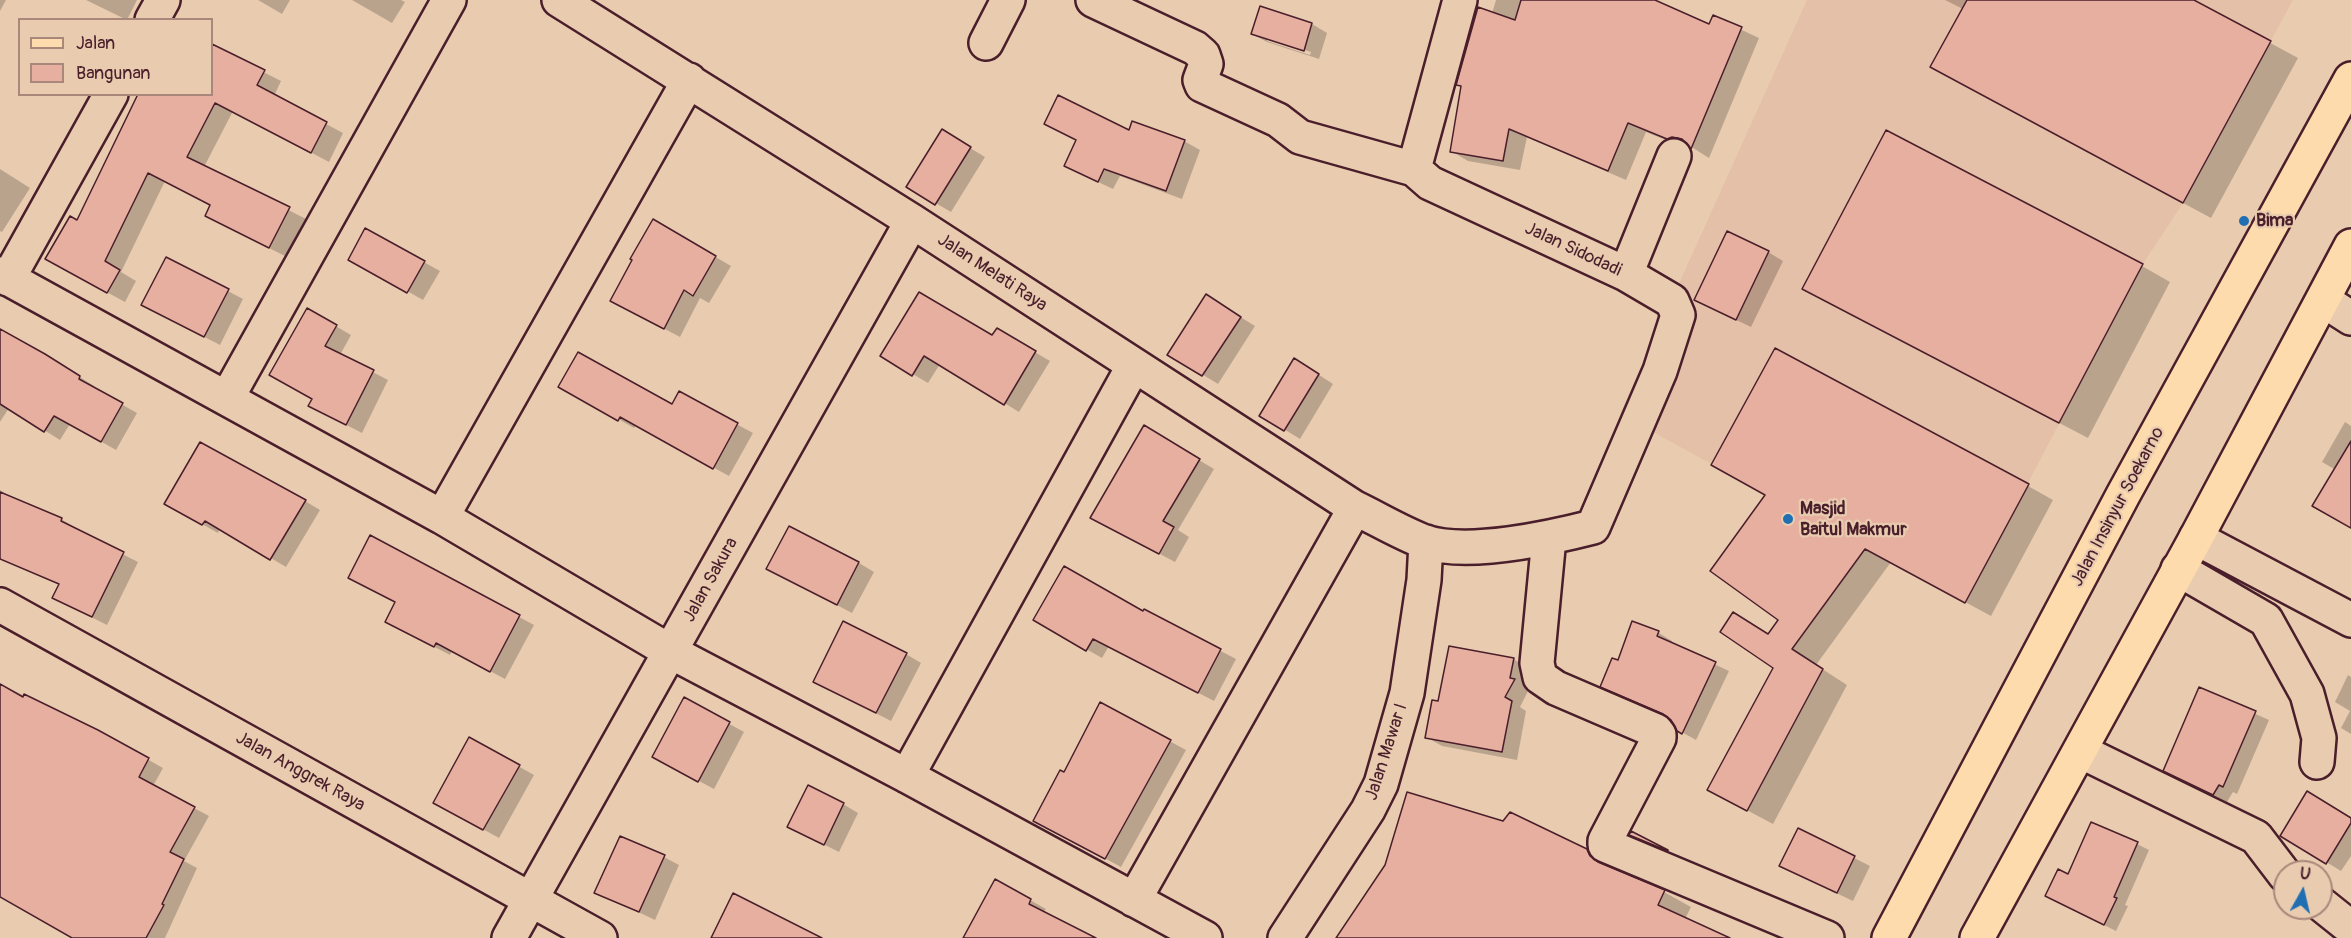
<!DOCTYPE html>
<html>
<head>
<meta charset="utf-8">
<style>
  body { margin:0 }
  #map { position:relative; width:2351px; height:938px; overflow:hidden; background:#e9ccb0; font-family:Pangolin,sans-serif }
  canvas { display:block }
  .legend { position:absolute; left:18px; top:18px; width:195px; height:78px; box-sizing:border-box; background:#e9ccb0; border:2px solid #a9877b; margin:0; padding:8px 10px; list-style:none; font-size:18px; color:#4a1f2b }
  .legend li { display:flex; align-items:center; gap:12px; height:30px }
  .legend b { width:30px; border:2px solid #a9877b }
  .north { position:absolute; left:2273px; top:860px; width:60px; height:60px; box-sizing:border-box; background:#e9ccb0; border:2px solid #a9877b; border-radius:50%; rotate:8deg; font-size:16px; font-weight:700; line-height:24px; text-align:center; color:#4a1f2b }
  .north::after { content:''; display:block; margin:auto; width:21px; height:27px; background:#1f6fb2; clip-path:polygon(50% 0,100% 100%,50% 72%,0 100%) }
</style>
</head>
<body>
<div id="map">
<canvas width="2351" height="938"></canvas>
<ul class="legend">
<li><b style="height:8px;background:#fedbac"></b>Jalan</li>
<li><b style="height:16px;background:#e6af9f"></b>Bangunan</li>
</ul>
<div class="north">U</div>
</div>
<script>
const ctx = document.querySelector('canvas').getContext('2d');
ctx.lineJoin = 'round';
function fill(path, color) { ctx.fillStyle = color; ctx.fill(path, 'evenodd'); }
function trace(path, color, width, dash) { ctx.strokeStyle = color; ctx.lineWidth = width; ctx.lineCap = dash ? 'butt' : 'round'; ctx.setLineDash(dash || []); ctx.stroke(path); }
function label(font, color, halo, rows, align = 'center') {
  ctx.font = font + ' Pangolin,sans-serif'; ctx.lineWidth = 4.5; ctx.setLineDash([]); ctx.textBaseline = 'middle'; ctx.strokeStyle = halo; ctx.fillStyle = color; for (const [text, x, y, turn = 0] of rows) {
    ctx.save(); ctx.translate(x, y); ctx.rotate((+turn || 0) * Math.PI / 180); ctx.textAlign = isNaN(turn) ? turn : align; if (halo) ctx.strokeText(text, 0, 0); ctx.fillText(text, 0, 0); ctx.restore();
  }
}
const built = new Path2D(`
  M1807,0H2293L2183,203L2143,264L1965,603L1620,414Z`);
const shadow = new Path2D(`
  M0,0H6L0,11Z
  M86,0H137L127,20Z
  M258,0H290L282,14Z
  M352,0H401L405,2L392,23Z
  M1496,0H1651L1710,26L1714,17L1759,38L1709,158L1690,146L1685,148L1646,132L1626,180L1527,137L1520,170L1468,161L1451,151Z
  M1945,0H2191L2298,58L2211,218L1959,83L1963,9Z
  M1312,24L1327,33L1319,59L1267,42L1252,34ZM1267,38L1311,52L1310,55L1267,41Z
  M212,46L281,81L274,96L343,133L329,162L233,111L204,167L306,219L287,257L223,225L212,205L165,181L121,272L136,281L125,302L64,269L78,222L212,94Z
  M1133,123L1184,141L1200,150L1182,199L1120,176L1113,189L1081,174L1130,132Z
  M942,131L985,157L951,212L908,187Z
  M0,169L30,188L2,232L0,231Z
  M654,221L731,266L709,303L700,298L680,337L627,309Z
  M366,230L440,271L423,300L350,259Z
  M1768,252L1783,261L1751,327L1711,308Z
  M167,259L243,299L220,345L158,313Z
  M2142,266L2170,282L2088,438L1832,304Z
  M1221,305L1255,326L1218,384L1169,354Z
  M308,310L351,335L340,355L388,380L362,433L325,414L314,398Z
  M997,330L1050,361L1019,412L940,364L928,383L882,356L993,337Z
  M0,331L61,365L94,386L93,388L137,413L116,450L70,424L60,440L9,408L0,422Z
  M1310,369L1333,384L1300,439L1261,415Z
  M560,386L672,406L679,393L753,433L729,476L636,425L634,428Z
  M2345,422L2351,426V527L2336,470L2322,462Z
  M1144,427L1214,469L1178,530L1189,537L1175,562L1107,526Z
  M2028,486L2053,500L1991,616L1891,562L1816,665L1847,685L1773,824L1709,790L1775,667L1734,614L1769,635L1780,620L1767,495Z
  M0,490L14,499L61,519L76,528L75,530L138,562L107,625L69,606L60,585L0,558Z
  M305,501L320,510L286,567L220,528L218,533L166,504Z
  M370,537L534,625L505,679L452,651L450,655L402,630L397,602Z
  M859,563L874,572L852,613L783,577Z
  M1145,611L1236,659L1214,701L1109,646L1102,658L1035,620L1144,613Z
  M1632,623L1659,633L1672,641L1671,644L1729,671L1696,740L1678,730L1670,717L1602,686L1619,662Z
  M906,654L921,663L891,721L830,690Z
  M1513,659L1529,668L1525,687L1529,689L1520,707L1526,711L1517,760L1442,746L1426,737L1439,703Z
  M2348,675L2351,677V734L2341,728L2350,711L2335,702Z
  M0,684L97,731L163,768L153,786L209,816L184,861L197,868L165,938H76L0,895Z
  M2200,689L2269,720L2237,794L2233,792L2227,802L2179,778Z
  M684,699L744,732L714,789L669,765Z
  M1101,704L1186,750L1121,867L1050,829L1065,774Z
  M470,739L534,775L499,838L450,811Z
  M843,804L858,813L839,852L789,827Z
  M2351,819V856L2341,871L2282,835Z
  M1799,830L1870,866L1853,901L1796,874Z
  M2137,844L2149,850L2125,905L2128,906L2116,931L2058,902L2068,876Z
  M1587,850L1614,866L1616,872L1664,892L1691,907L1685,919L1726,938H1338Z
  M664,857L679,865L655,920L596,892Z
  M996,881L1046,909L1043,913L1093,938H964Z`);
const building = new Path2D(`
  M1521,0H1655L1709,24L1713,15L1742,27L1691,149L1682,139L1672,137L1667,139L1628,123L1608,171L1509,129L1503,161L1450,152L1461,86L1456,85L1478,7L1515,20Z
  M1967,0H2194L2271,41L2183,203L1930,67Z
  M1260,6L1312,23L1304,51L1251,34Z
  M212,44L265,70L257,85L327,122L311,153L215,103L187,157L290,207L269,248L205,216L210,205L148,173L105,261L120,270L107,293L45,259L70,216L77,220L138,94H212Z
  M1058,95L1129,130L1132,121L1185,140L1166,191L1104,169L1098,182L1064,166L1076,140L1044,124Z
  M942,129L971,147L935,205L906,187Z
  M1886,130L2143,264L2059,423L1802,289Z
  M653,219L716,256L693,296L684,290L664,329L610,301L632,260L630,259Z
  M365,228L425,261L407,293L348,260Z
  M1727,231L1769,251L1736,320L1694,300Z
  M166,257L229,289L204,337L141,305Z
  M919,292L992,335L997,328L1036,351L1004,405L924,356L912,376L880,356Z
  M1206,294L1241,317L1202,376L1167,355Z
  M307,308L337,325L325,346L374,370L346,425L308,406L312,399L269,375Z
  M0,329L45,354L80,376L79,379L123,403L101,442L54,416L44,432L0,404Z
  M1775,348L2029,484L1965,603L1865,549L1792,649L1823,669L1747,811L1707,790L1773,668L1720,632L1733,612L1768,634L1778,620L1710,571L1765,495L1711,465Z
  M578,352L672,404L679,391L738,423L713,469L620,417L618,421L558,387Z
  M1294,358L1319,374L1284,431L1259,416Z
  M1144,425L1200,459L1163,521L1174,527L1159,554L1090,518Z
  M2351,441V528L2312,506Z
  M200,442L306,500L270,560L205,521L202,525L164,504Z
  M0,492L62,518L61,521L124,552L92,617L52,598L59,584L0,559Z
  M789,526L859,562L837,605L766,569Z
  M370,535L520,615L490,672L436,643L434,647L385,622L395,602L348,578Z
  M1064,566L1143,611L1144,609L1221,649L1198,693L1093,639L1086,651L1033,620Z
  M843,621L907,653L876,713L813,682Z
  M1632,621L1659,631L1657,636L1716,662L1682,734L1677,731L1671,720L1663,714L1600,687L1612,658L1618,660Z
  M1449,646L1514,658L1510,678L1515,679L1505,697L1512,701L1502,752L1425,738L1432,700L1438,701Z
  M0,684L23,697L24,694L98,730L149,758L139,777L195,807L170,852L184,859L162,904L164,905L146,938H72L0,897Z
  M2199,687L2256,711L2223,787L2219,785L2213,795L2163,771Z
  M684,697L730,722L698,782L652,757Z
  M1100,702L1171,740L1105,859L1033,821L1060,770L1064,772Z
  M469,737L520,765L483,830L433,803Z
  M808,785L844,803L824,845L787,827Z
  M2307,791L2351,818V823L2326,864L2280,836Z
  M1407,792L1503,821L1510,812L1587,849L1590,856L1598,862L1665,890L1658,905L1730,938H1336L1385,865Z
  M2091,822L2138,842L2114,897L2117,898L2104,925L2045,896L2058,869L2068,874Z
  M1798,828L1855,856L1837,893L1779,866Z
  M1631,831L1668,850V851L1629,835Z
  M620,836L665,855L639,912L594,893Z
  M995,879L1031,899L1029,904L1096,938H963Z
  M733,893L822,938H711Z`);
const minor = new Path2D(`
  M559,0L912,221L1355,508C1378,519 1401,533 1425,542C1468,556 1550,538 1593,527L1660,371L1678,315L1672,301L1626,274L1430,183L1414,169L1460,0
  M1093,0L1195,48L1203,55L1206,64L1200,80L1202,85L1278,120L1300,137L1414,169
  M152,20L163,0
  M986,43L1008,0
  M0,274L442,517L671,652L907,776L1205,938
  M1626,274L1674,156
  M8,279L111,94
  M2323,300L2351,318
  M227,398L449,0
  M442,517L689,80
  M1549,538L1537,663L1540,677L1556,688L1656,731L1659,735V738L1605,841V845L1827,938
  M2196,538L2351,620
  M2178,569L2266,620L2307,694L2319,738L2317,762
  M0,605L600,938
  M2080,751L2256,837L2285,875
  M907,776L1134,365
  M1134,900L1355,508
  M2321,904L2351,928
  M509,938L912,221
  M1285,938L1368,810L1381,784L1407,693L1424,580L1426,542`);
const major = new Path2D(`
  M1889,938L2123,495L2351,79
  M1977,938L2196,538L2351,246`);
const markers = [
  [2244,221,6,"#1f6fb2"],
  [1788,519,6,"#1f6fb2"]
];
const poiNames = [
  ["Bima",2256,221],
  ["Masjid",1800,509],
  ["Baitul Makmur",1800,530]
];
const streetNames = [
  ["Jalan Sidodadi",1573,250,25],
  ["Jalan Melati Raya",992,273,33],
  ["Jalan Insinyur Soekarno",2118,507,-62],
  ["Jalan Sakura",711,580,-61],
  ["Jalan Mawar I",1387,752,-72],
  ["Jalan Anggrek Raya",300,772,29]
];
fill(built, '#e5c0a8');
fill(shadow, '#0003');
fill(building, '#e6af9f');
trace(building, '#4a1f2b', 1.5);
trace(minor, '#4a1f2b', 38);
trace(major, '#4a1f2b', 38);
trace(minor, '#e9ccb0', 33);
trace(major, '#fedbac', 33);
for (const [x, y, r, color] of markers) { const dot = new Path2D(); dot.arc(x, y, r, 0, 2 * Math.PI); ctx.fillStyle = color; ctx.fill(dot); trace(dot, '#e9ccb0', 2); }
label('bold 18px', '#4a1f2b', '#e9ccb0', poiNames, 'left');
label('18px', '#4a1f2b', '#e9ccb0', streetNames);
</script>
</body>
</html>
